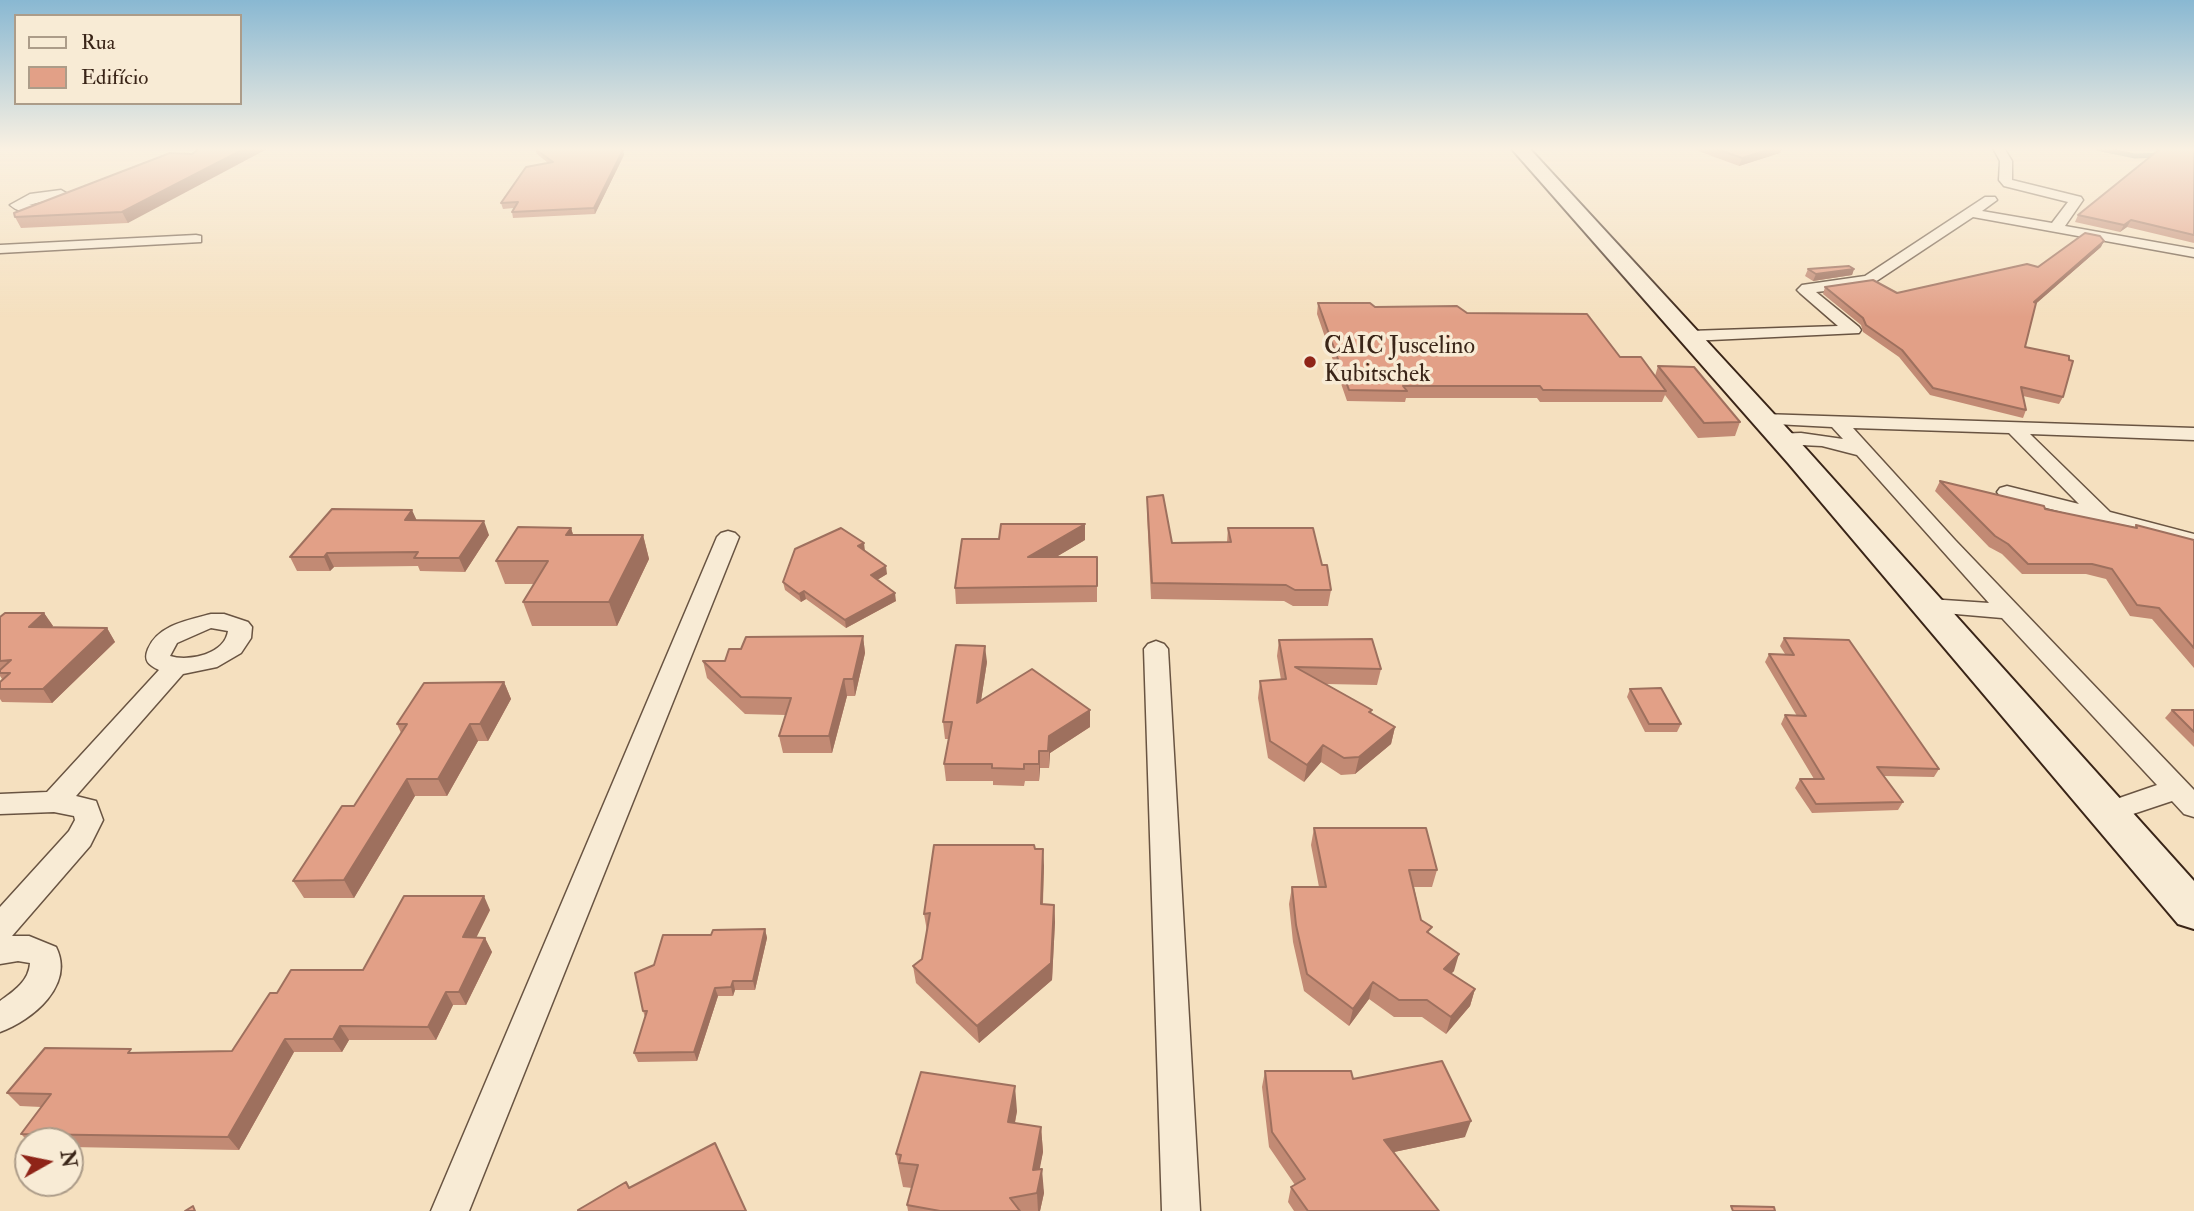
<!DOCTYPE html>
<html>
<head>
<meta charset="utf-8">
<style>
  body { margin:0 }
  #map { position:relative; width:2194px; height:1211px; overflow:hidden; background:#f5e0bf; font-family:"IM FELL Double Pica",serif }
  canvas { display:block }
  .legend { position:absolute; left:14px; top:14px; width:228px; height:91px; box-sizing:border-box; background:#f8ebd5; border:2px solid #ac9c89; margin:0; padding:9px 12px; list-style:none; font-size:21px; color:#3a2518 }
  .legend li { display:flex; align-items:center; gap:14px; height:35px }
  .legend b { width:35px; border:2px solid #ac9c89 }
  .north { position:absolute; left:14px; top:1127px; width:70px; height:70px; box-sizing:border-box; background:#f8ebd5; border:2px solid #ac9c89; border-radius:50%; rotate:81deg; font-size:19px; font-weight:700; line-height:28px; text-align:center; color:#3a2518 }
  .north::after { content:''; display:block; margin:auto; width:24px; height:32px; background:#8f2418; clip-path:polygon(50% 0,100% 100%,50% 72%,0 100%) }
</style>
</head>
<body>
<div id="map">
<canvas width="2194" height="1211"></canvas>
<ul class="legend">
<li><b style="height:9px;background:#f8ebd5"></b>Rua</li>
<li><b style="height:19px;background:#e2a087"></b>Edifício</li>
</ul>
<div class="north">N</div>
</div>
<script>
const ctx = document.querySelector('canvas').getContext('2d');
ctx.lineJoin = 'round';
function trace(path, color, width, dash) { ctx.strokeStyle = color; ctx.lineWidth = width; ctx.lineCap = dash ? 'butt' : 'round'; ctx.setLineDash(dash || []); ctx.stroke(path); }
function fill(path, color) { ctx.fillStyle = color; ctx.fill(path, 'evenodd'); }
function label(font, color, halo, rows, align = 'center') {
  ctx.font = font + ' "IM FELL Double Pica",serif'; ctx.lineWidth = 7; ctx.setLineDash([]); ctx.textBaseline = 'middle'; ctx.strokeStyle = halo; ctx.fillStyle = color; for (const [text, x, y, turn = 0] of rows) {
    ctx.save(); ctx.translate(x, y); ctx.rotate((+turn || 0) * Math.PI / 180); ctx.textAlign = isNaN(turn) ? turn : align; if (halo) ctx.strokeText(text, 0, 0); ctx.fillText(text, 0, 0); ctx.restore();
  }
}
const stream = new Path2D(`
  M2096,148L2135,156L2164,155`);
const street = new Path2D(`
  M1996,148H2004L2012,161V180L2081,197L2083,200L2065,226L2194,249V257L1973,217L1875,282L1862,287L1816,292L1859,327L1861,330L1859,333L1690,341L1682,336L1690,331L1838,326L1800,293L1797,290L1802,285L1865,276L1985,197H1995L1997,200L1982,211L2052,223L2068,202L2004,186L1999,180L2000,161L1994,150Z
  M61,190L73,197C60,212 27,220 10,205L30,194ZM56,198L43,204L29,205Z
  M196,235L201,236V242L0,253V245Z
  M1762,414L2194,428V440L2030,434L2110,512L2194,534V546L2000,496L1997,492L2000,488L2007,486L2079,504L2009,433L1853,428L1955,540L2194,790V817L2184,814L2172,801L2109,822L2099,819L2095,812L2099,805L2157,785L2002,618L1921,611L1918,606L1921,601L1929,599L1989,603L1857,455L1822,446L1780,444L1771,438L1773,434L1801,433L1843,439L1832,427L1756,423L1753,419Z
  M728,531L735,533L739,537L469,1211H431L717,537L721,533Z
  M211,614H224L248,622L252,627L251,638L241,653L217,667L183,674L76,796L96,801L103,820L90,846L12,936H29L56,947C75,985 33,1020 0,1032V1001C14,991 29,981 30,963L18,961L0,964V907L69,831L75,820L74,816L54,812L0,814V794L47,792L159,670C149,665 143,661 148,649C158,625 188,620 211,614ZM211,628L228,631C225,654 189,662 170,656L177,643Z
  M1156,641L1164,644L1168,649L1200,1211H1162L1144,649L1148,644Z`);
const secondary = new Path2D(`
  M1511,148H1529L1808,451L2194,881V929L2178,924L1788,463Z`);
const wall = new Path2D(`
  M541,148H623L624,155L595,214L513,218L512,212L514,208L503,209L501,203L548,163L537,154L535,149Z
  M1690,148H1782L1780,153L1739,166Z
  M2194,148V243L2127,227L2120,232L2075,222L2078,215Z
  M170,153L128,223L21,228L15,217Z
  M2101,247L2035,304L2025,347L2063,397L2059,404L2023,396L2026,410L2023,418L1930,395L1899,357L1863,332L1861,325L1823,294L1825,287L1897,293L2038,267Z
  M1808,269H1854L1852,275L1813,281L1805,276Z
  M1318,303L1467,313L1620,357L1655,376L1658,366L1740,422L1735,436L1698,438L1665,395L1662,402H1540L1537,398H1406L1405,402L1347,401L1317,314Z
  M1940,481L2045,509L2135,527L2136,525L2194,540V668L2152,619L2130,616L2106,579L2086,574H2022L2002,554L1989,547L1935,491Z
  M1147,497L1172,543L1227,542L1228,528L1322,565L1331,590L1328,606H1293L1284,601L1151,599L1147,513Z
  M417,520L489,535L465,572L420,571L418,566L334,567L330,571H297L290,557Z
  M571,528L573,535H643L649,559L617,626H532L523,602L534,584H505L496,561Z
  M1085,540L1056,557H1097V602L956,604L955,588Z
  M865,551L887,574L877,580L896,601L846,628L806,599L801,602L785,590L783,582Z
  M44,613L53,626L52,627L107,628L115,642L52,703L2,702L0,699V682L2,679L0,676V617Z
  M863,636L865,653L855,696H847L832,753H783L779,736L786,715L745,714L707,678L703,661H725L741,649Z
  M1784,638L1939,769L1934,777L1884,776L1903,802L1898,810L1812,813L1795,788L1800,779H1814L1781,724L1785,715L1797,716L1765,662L1769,654H1785L1780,646Z
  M1279,640L1381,669L1377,685L1326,684L1372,710L1371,713L1395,727L1391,744L1355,774L1341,775L1321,762L1304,782L1268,758L1258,698L1260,681L1281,680L1277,656Z
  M987,662L981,700L1090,727L1050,753L1049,768H1040L1039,781H1025L1024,786L993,785V781H946L944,764L949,739H945L943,722Z
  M504,682L511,699L488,741H478L447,796H415L354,898H304L293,881L354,806L401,733L397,724Z
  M1630,689L1681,724L1677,732H1645L1627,697Z
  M2172,710H2194V747L2165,718Z
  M1314,828L1437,870L1432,887H1414L1421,920L1454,971L1451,973L1475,989L1470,1006L1446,1034L1422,1017H1394L1369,999L1349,1026L1304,991L1293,942L1289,904L1292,887H1319L1311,845Z
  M1035,849L1044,866L1043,904L1054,905L1055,922L1052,980L979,1043L916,983L913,966L922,959L927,931L924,914Z
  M490,910L476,938H485L492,952L466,1005H453L436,1040H349L342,1052H294L239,1150L70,1147V1141H28L21,1134L41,1107L20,1106L7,1093L134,1053L232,1051L277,993L363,970Z
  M765,929L767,938L755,990H735L733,996H718L697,1061L638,1062L634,1053L645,1017L643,1011L654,965L711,935Z
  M1265,1071L1353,1079L1465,1137L1394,1152L1439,1211H1294L1288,1202L1291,1187L1295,1185L1269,1147L1262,1087Z
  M1017,1111L1015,1123L1041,1127L1043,1152L1039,1169L1044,1193L1040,1211H908L907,1205L912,1188L903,1187L896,1154Z`);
const shadedWall = new Path2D(`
  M246,148H269L128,223L122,212Z
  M617,148H623L624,155L595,214L594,208Z
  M1775,148H1782L1780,153L1739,166L1742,158Z
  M2131,220L2127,227L2120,232L2124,225Z
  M2104,241L2101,247L2030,309L2034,302Z
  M1854,269L1852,275L1813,281L1816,274Z
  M412,510L418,523L405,520Z
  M484,521L489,535L465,572L459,558Z
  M1085,524V540L1029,573L1028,557Z
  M571,528L578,551L566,535Z
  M643,535L649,559L617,626L609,602Z
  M864,543L865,551L858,546Z
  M327,553L334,567L330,571L324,557Z
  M886,566L887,574L872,583L871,575Z
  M804,591L806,599L801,602L799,594Z
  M895,593L896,601L846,628L845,620Z
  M44,613L53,626L39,640L29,627Z
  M107,628L115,642L52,703L43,689Z
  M863,636L865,653L855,696L853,679Z
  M985,646L987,662L978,720L977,703Z
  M844,679L847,696L832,753L829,736Z
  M504,682L511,699L488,741L480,724Z
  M1090,710V727L1050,753L1049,768V736Z
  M470,724L478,741L447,796L438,779Z
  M1395,727L1391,744L1355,774L1359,757Z
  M1323,745L1321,762L1304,782L1307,765Z
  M1039,751L1040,768L1039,781Z
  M407,779L415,796L354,898L344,880Z
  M1043,849L1044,866L1042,921L1041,904Z
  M484,896L490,910L470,950L463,937Z
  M1054,905L1055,922L1052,980L979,1043L977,1026Z
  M765,929L767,938L755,990L753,981Z
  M485,938L492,952L466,1005L459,992Z
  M1459,954L1454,971L1439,986L1444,969Z
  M733,981L735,990L733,996L731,987Z
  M1373,982L1369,999L1349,1026L1353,1009Z
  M715,988L718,996L697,1061L694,1052Z
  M1475,989L1470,1006L1446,1034L1451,1017Z
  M446,992L453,1005L436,1040L428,1027Z
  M340,1026L349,1040L342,1052L333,1039Z
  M285,1039L294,1052L239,1150L228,1137Z
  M1015,1086L1017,1111L1010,1147L1008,1122Z
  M1471,1121L1465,1137L1380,1155L1384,1140Z
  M1041,1127L1043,1152L1035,1194L1033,1170Z
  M1042,1169L1044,1193L1040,1211H1038L1037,1193Z`);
const building = new Path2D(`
  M200,148H246L122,212L15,217L14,213L170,153L192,154Z
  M541,148H620L623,150L594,208L512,212L518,202L501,203L526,167L553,162L535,149Z
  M1714,148H1775L1742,158Z
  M2161,148H2194V235L2131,220L2124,225L2078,215Z
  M2085,233L2100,236L2104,241L2034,302L2036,303L2025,347L2069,356V360L2073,361L2063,397L2021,387L2026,410L1933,388L1902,350L1866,325L1863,318L1825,287L1873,280L1897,293L2027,264L2038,267Z
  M1849,266L1854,269L1816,274L1808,269Z
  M1318,303H1370L1375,307L1457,306L1467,313L1587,314L1620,357H1641L1666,391L1549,390H1543L1540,386H1403L1407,391L1349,390Z
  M1658,366L1694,367L1740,422L1704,423Z
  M1940,481L2044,506L2045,509L2137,528L2136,525L2194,540V648L2159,608L2137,605L2112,569L2092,564H2028L2008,544L1995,536Z
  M1163,495L1172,543L1231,542L1228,528H1313L1322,565H1327L1331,590H1295L1286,585L1152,583L1147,497Z
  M332,509L412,510L405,520L484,521L459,558H414L418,552L327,553L324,557H290Z
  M1001,524H1085L1028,557H1097V586L955,588L962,539H999Z
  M518,527L571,528L566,535H643L609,602H523L548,561H496Z
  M841,528L864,543L858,546L886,566L871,575L895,593L845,620L804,591L799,594L783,582L795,549Z
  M5,613H44L29,627L107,628L43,689H0V682L10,673H0V670L11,660L0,661V617Z
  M863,636L853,679H844L829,736H779L791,698L741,697L703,661H725L729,649H741L746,637Z
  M1784,638L1849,640L1939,769L1877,767L1903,802L1816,804L1800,779H1824L1785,715L1806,716L1769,654L1794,655Z
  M1372,639L1381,669L1295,667L1372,710L1369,712L1395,727L1359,757L1344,758L1323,745L1307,765L1270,741L1260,681L1286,679L1279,640Z
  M956,645L985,646L977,703L1032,669L1090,710L1049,736L1048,751H1039V764H1024V769L992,768V764H944L952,722H943Z
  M504,682L480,724H470L438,779H407L344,880L293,881L342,806H354L407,724H397L424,683Z
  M1661,688L1681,724H1649L1630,689Z
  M2172,710H2194V732Z
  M1314,828H1426L1437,870H1409L1421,920L1432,927L1427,932L1459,954L1444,969L1475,989L1451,1017L1427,1000H1399L1373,982L1353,1009L1307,974L1296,925L1292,887H1326Z
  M934,845H1034L1035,849H1043L1041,904L1054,905L1051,963L977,1026L913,966L922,959L930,913L924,914Z
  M404,896H484L463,937L485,938L459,992H446L428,1027L340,1026L333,1039H285L228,1137L21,1134L51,1094L7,1093L45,1048L131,1049L128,1053L232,1051L270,993H277L291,970H363Z
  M765,929L753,981H733L731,987L715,988L694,1052L634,1053L647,1011H643L635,973L654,965L663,935H711L713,930Z
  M1442,1061L1471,1121L1384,1140L1439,1211H1308L1291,1187L1305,1179L1272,1132L1265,1071H1351L1353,1079Z
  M921,1072L1015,1086L1008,1122L1041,1127L1033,1170L1042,1169L1037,1193L1010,1198L1020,1211H940L907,1205L918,1165L899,1163L901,1155L896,1154Z
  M715,1143L746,1211H578V1210L626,1182L629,1188Z
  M193,1206L195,1211H185Z
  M1731,1206L1774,1207L1775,1211H1733Z`);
const markers = [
  [1310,362,7,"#8f2418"]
];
const farPoinames = [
  ["CAIC Juscelino",1324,348],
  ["Kubitschek",1324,376]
];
trace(stream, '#758074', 5);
trace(street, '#695442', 3);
trace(secondary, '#3a2518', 4);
fill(street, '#f8ebd5');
fill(secondary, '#f8ebd5');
fill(wall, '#c28a74');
fill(shadedWall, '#9e705e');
fill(building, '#e2a087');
trace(building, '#9e705e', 2);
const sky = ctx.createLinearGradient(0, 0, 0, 317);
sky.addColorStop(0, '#89b8d2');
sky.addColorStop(0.47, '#faf1e2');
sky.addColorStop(1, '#faf1e200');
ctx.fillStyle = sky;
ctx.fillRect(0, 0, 2194, 317);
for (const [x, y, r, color] of markers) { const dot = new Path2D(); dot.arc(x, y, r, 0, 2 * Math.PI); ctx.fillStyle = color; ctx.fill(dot); trace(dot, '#f8ebd5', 2.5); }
label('24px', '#3a2518', '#f8ebd5', farPoinames, 'left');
</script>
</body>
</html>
